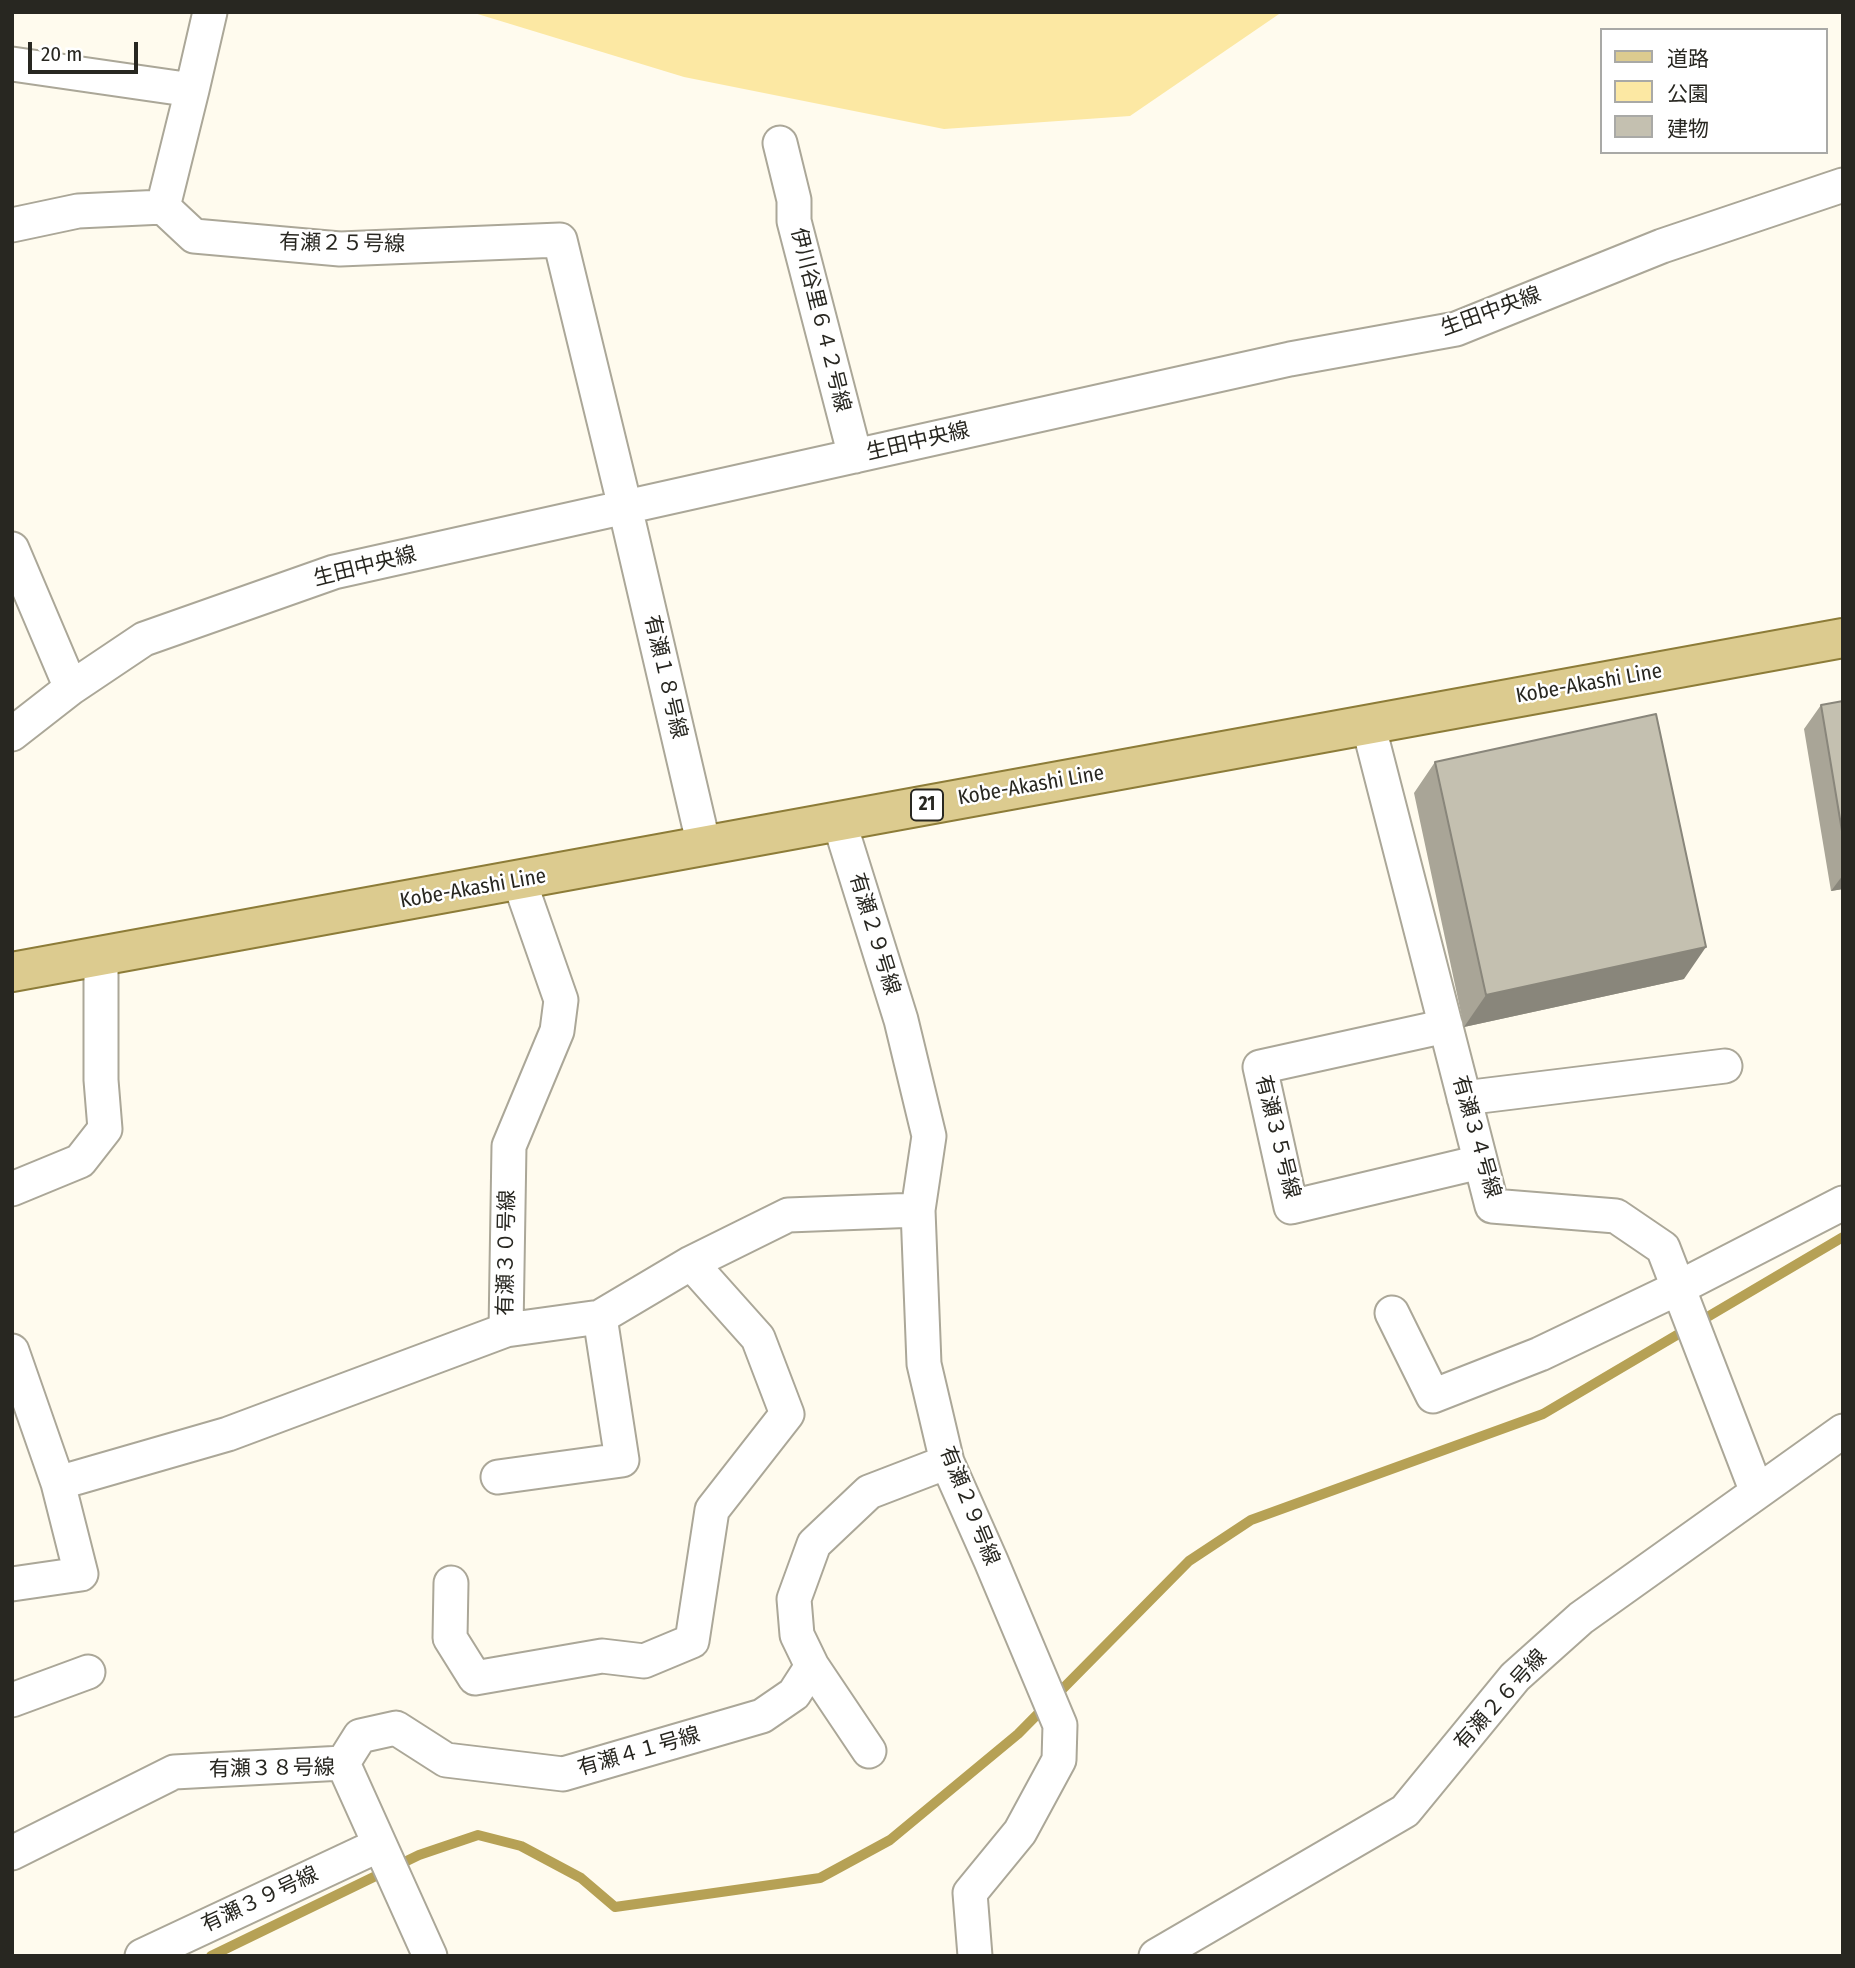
<!DOCTYPE html>
<html>
<head>
<meta charset="utf-8">
<style>
  body { margin:0 }
  #map { position:relative; width:1855px; height:1968px; overflow:hidden; background:#fffbee; font-family:"Fira Sans Condensed","Noto Sans JP",sans-serif }
  canvas { display:block }
  .frame { position:absolute; inset:0; border:14px solid #282721; pointer-events:none }
  .legend { position:absolute; left:1600px; top:28px; width:228px; height:126px; box-sizing:border-box; background:#fff; border:2px solid #a9a9a6; margin:0; padding:9px 12px; list-style:none; font-size:21px; color:#282721 }
  .legend li { display:flex; align-items:center; gap:14px; height:35px }
  .legend b { width:35px; border:2px solid #a9a9a6 }
  .scale { position:absolute; left:28px; top:42px; width:110px; height:32px; box-sizing:border-box; border:4px solid #282721; border-top:0; padding-left:9px; font-size:21px; line-height:24px; white-space:nowrap; color:#282721; -webkit-text-stroke:5px #fff; paint-order:stroke }
</style>
</head>
<body>
<div id="map">
<canvas width="1855" height="1968"></canvas>
<div class="frame"></div>
<ul class="legend">
<li><b style="height:9px;background:#dccb8f"></b>道路</li>
<li><b style="height:19px;background:#fce8a3"></b>公園</li>
<li><b style="height:19px;background:#c4c0b0"></b>建物</li>
</ul>
<div class="scale">20 m</div>
</div>
<script>
const ctx = document.querySelector('canvas').getContext('2d');
ctx.lineJoin = 'round';
function fill(path, color) { ctx.fillStyle = color; ctx.fill(path, 'evenodd'); }
function trace(path, color, width, dash) { ctx.strokeStyle = color; ctx.lineWidth = width; ctx.lineCap = dash ? 'butt' : 'round'; ctx.setLineDash(dash || []); ctx.stroke(path); }
function label(font, color, halo, rows, align = 'center') {
  ctx.font = font + ' "Fira Sans Condensed","Noto Sans JP",sans-serif'; ctx.lineWidth = 5; ctx.setLineDash([]); ctx.textBaseline = 'middle'; ctx.strokeStyle = halo; ctx.fillStyle = color; for (const [text, x, y, turn = 0] of rows) {
    ctx.save(); ctx.translate(x, y); ctx.rotate((+turn || 0) * Math.PI / 180); ctx.textAlign = isNaN(turn) ? turn : align; if (halo) ctx.strokeText(text, 0, 0); ctx.fillText(text, 0, 0); ctx.restore();
  }
}
const green = new Path2D(`
  M471,12H1282L1130,116L944,129L684,77Z`);
const stream = new Path2D(`
  M211,1956L419,1855L478,1835L521,1846L581,1878L615,1907L820,1878L890,1840L1018,1734L1189,1561L1251,1520L1543,1414L1843,1237`);
const minor = new Path2D(`
  M12,64L192,90L163,207L194,236L340,249L560,240L625,507L704,846
  M192,90L210,12
  M780,143L794,200V221L855,456
  M12,225L78,211L163,207
  M12,549L71,688
  M1368,724L1492,1206L1616,1216L1663,1248L1757,1492
  M12,734L71,688L144,639L334,572L1290,359L1456,329L1662,246L1843,185
  M839,821L901,1020L929,1136L918,1210L924,1364L947,1462L991,1561L1060,1725L1059,1760L1020,1832L970,1893L975,1956
  M519,880L561,1000L557,1031L509,1146L506,1330L600,1317L691,1263L788,1215L918,1210
  M1446,1026L1260,1067L1291,1207L1480,1162
  M1464,1098L1725,1066
  M12,1189L80,1161L105,1129L101,1080V957
  M1392,1313L1433,1396L1540,1354L1678,1288L1843,1203
  M12,1351L58,1483L228,1434L506,1330
  M498,1477L622,1460L600,1317
  M451,1583L450,1638L475,1678L602,1656L644,1661L692,1641L712,1510L787,1414L758,1338L691,1263
  M12,1584L81,1574L58,1483
  M12,1700L88,1672
  M869,1751L812,1666L797,1635L794,1599L814,1544L869,1492L947,1462
  M343,1763L360,1736L396,1728L446,1760L563,1774L762,1716L794,1694L812,1666
  M12,1853L174,1772L343,1763L430,1956
  M142,1956L379,1845
  M1156,1956L1405,1811L1515,1677L1581,1618L1843,1431`);
const primary = new Path2D(`
  M12,972L1843,638`);
const wall = new Path2D(`
  M1843,701V889L1831,891L1804,729L1821,705Z
  M1435,762L1684,979L1464,1027L1414,793Z`);
const shadedWall = new Path2D(`
  M1843,875V889L1831,891Z
  M1706,947L1684,979L1464,1027L1486,995Z`);
const building = new Path2D(`
  M1843,701V837L1821,705Z
  M1656,714L1706,947L1486,995L1435,762Z`);
const shields = [
  [927,805,32]
];
const shieldNames = [
  ["21",927,805]
];
const streetNames = [
  ["有瀬２５号線",342,244,1],
  ["生田中央線",1491,312,-20],
  ["伊川谷里６４２号線",820,320,76],
  ["生田中央線",918,442,-13],
  ["生田中央線",365,567,-14],
  ["有瀬１８号線",665,677,77],
  ["Kobe-Akashi Line",1589,684,-10],
  ["Kobe-Akashi Line",1031,786,-10],
  ["Kobe-Akashi Line",473,889,-10],
  ["有瀬２９号線",874,934,73],
  ["有瀬３５号線",1277,1137,76],
  ["有瀬３４号線",1476,1137,74],
  ["有瀬３０号線",507,1253,-89],
  ["有瀬２９号線",969,1506,68],
  ["有瀬２６号線",1501,1700,-48],
  ["有瀬４１号線",639,1752,-16],
  ["有瀬３８号線",272,1769,-1],
  ["有瀬３９号線",260,1900,-25]
];
fill(green, '#fce8a3');
trace(stream, '#b6a155', 10);
trace(minor, '#aba798', 37);
trace(primary, '#8d7c38', 42);
trace(minor, '#fff', 33);
trace(primary, '#dccb8f', 38);
fill(wall, '#a9a597');
fill(shadedWall, '#89867b');
fill(building, '#c4c0b0');
trace(building, '#89867b', 2);
for (const [x, y, w] of shields) { const box = new Path2D(); box.roundRect(x - w / 2, y - 15.5, w, 31, 5); ctx.fillStyle = '#fff'; ctx.fill(box); trace(box, '#282721', 2); }
label('bold 19px', '#282721', null, shieldNames);
label('21px', '#282721', '#fff', streetNames);
</script>
</body>
</html>
